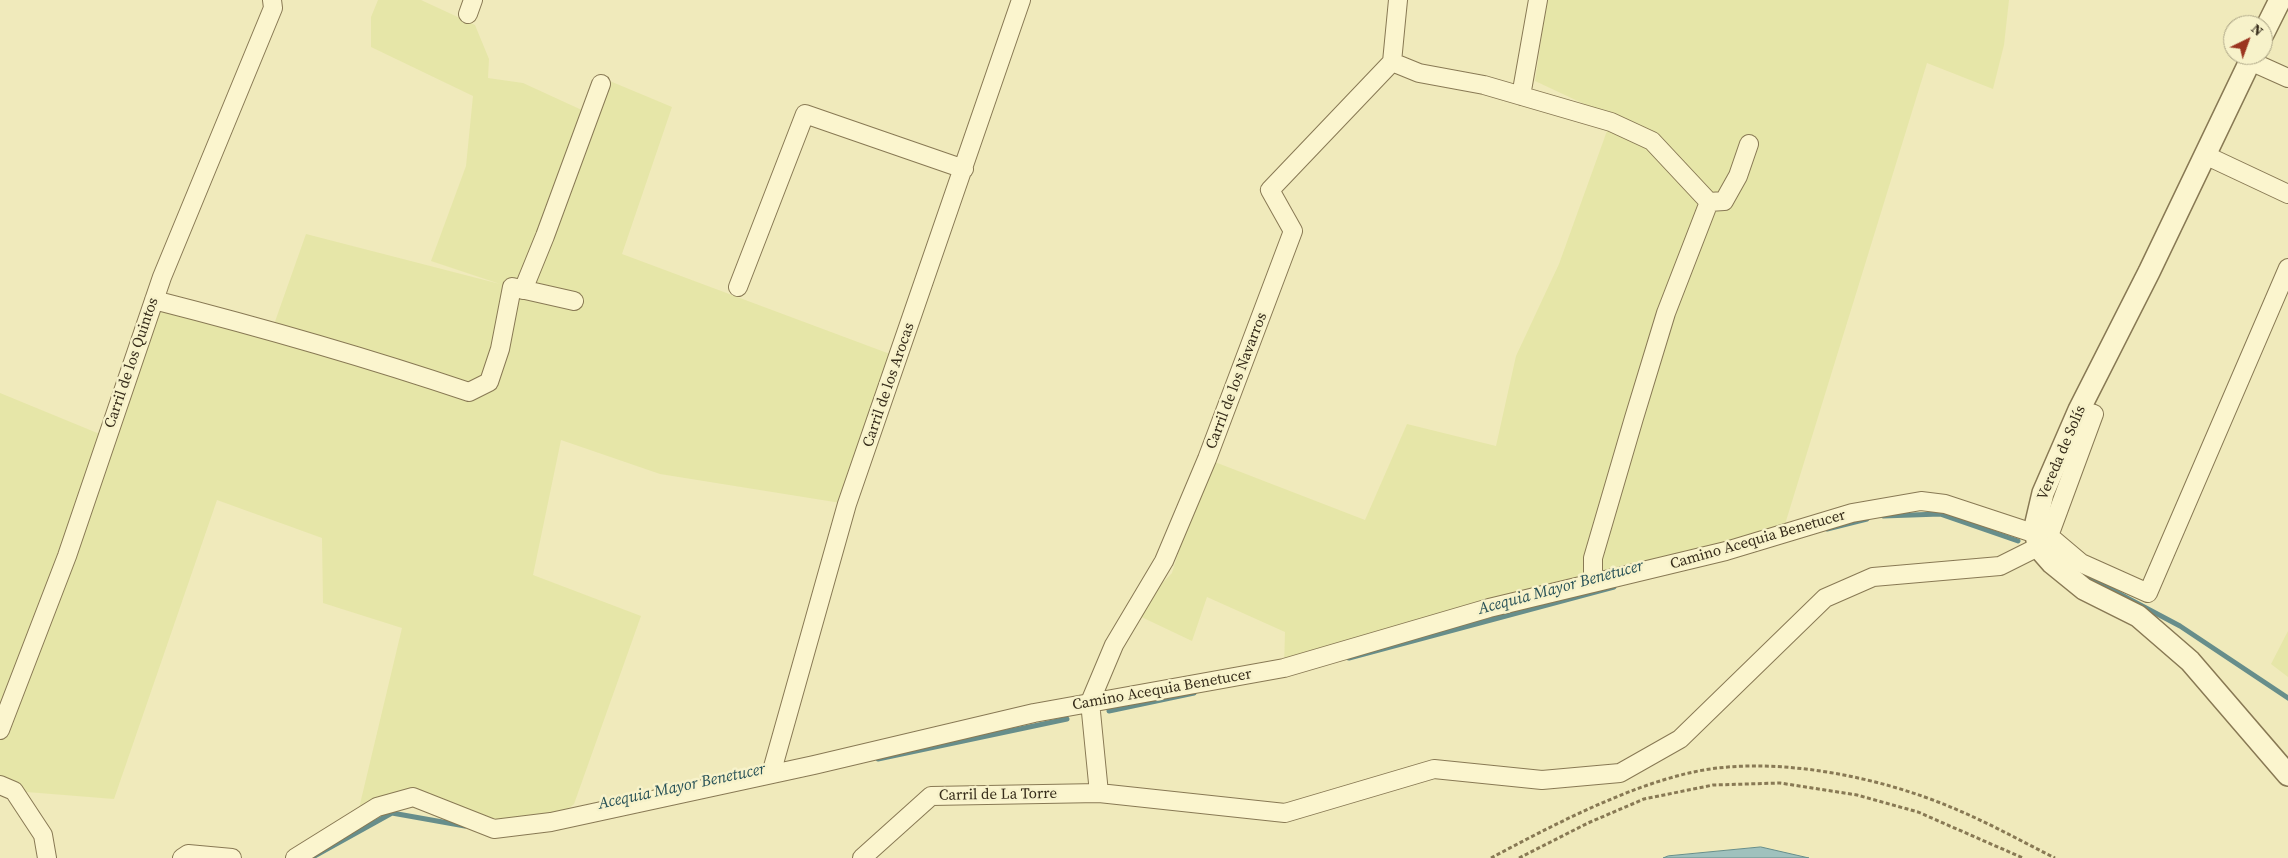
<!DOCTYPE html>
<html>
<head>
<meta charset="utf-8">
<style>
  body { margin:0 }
  #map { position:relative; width:2288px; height:858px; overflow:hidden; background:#f0eabb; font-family:"Source Serif 4",serif }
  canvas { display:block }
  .north { position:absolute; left:2223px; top:15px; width:50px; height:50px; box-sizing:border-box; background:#f7f2ca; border:1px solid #aaa384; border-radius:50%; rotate:42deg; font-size:14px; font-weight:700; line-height:20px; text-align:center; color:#362c1a }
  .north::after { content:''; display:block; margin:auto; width:18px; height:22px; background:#9b3520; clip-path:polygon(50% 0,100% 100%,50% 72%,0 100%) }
</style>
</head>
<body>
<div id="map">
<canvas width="2288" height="858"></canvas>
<div class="north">N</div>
</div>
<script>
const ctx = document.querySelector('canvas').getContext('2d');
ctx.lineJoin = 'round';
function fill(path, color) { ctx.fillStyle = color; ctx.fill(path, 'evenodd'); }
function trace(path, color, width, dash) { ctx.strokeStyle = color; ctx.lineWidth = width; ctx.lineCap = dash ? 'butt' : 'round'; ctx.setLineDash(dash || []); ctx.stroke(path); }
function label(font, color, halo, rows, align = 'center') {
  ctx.font = font + ' "Source Serif 4",serif'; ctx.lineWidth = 5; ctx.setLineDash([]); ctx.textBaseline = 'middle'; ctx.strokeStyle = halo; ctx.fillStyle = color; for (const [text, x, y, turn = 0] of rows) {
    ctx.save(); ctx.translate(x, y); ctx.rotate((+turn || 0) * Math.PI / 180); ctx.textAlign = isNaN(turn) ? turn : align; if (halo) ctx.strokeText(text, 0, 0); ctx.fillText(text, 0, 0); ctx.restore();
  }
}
const farmland = new Path2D(`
  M378,0H421L475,25L489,59L488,78L523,83L584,111L605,79L672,107L622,254L898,357L847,504L660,474L561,440L533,575L641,616L574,804L551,822L494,829L413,797L356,821L402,628L323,603L322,538L217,500L114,799L14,791L0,785V393L107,437L154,300L272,330L306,234L500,284L431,261L466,166L473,96L371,47V17Z
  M1547,0H2009L2004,45L1993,89L1927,63L1782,534L1284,668L1285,632L1207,597L1192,641L1133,613L1172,573L1207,459L1365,520L1407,424L1496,446L1516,356L1559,264L1612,117L1535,81Z
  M2288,631V677L2271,664Z`);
const water = new Path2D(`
  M1761,847L1809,858H1663L1668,856Z`);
const stream = new Path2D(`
  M1883,516L1940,514L2018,541
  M1827,529L1867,519
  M2080,573L2180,626L2288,698
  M1349,658L1614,587
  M1109,711L1194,693
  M878,759L1067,719
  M311,858L392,813L465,826`);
const path = new Path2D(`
  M1491,858C1551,826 1624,788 1689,773C1769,754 1878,776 1953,808C1987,822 2021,841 2055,858
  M1519,858L1588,823L1644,799L1713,785L1780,783L1857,795L1918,812L2023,858`);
const minor = new Path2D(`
  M468,14L473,0
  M2250,61L2288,78
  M1392,62L1419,73L1484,85L1611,122L1652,141L1709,202L1724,201L1738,176L1749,144
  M1521,96L1538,0
  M2205,155L2288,194
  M738,287L805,114L964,169
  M523,290L545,236L601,84
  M154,300C260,327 365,357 469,392L489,382L500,349L512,287L574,301
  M2079,410L2094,414L2049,536L2081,563L2148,593L2288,268
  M1593,583V558L1634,418L1666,313L1709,202
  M0,730L67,556L162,277L273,8L272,0
  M771,774L847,504L1021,0
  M0,785L14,791L43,835L47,858
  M1099,793L1090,702L1114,645L1164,561L1207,459L1293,231L1270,190L1392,62L1398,0
  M182,858L188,854L232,858
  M295,858L377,807L413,797L494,829L551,822L814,765L1034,713L1284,668L1489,608L1726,551L1852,513L1921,501L1945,504L2036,534
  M862,858L931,796L1099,793L1285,813L1434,769L1542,780L1620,773L1680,739L1825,598L1873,577L2000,566L2038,547`);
const tertiary = new Path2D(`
  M2263,34L2280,0
  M2253,55L2149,272L2079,410L2043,493L2035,527L2038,547L2052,563L2084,589L2138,616L2190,661L2288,775`);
const streetNames = [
  ["Carril de los Quintos",132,363,-71],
  ["Carril de los Navarros",1237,381,-69],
  ["Carril de los Arocas",889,385,-71],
  ["Vereda de Solís",2062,453,-67],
  ["Camino Acequia Benetucer",1758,540,-16],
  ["Camino Acequia Benetucer",1162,690,-10],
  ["Carril de La Torre",998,795,-1]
];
const waterNames = [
  ["Acequia Mayor Benetucer",1561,588,-15],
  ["Acequia Mayor Benetucer",682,787,-12]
];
fill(farmland, '#e6e6a8');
fill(water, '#9fc1bd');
trace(water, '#678e8b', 1);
trace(stream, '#678e8b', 5);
trace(minor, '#887954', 20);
trace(tertiary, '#887954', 24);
trace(path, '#887954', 3, [4, 2.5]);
trace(minor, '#fbf5ce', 18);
trace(tertiary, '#fbf5ce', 21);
label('15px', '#362c1a', '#f7f2ca', streetNames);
label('italic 16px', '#285257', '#f7f2ca', waterNames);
</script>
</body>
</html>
